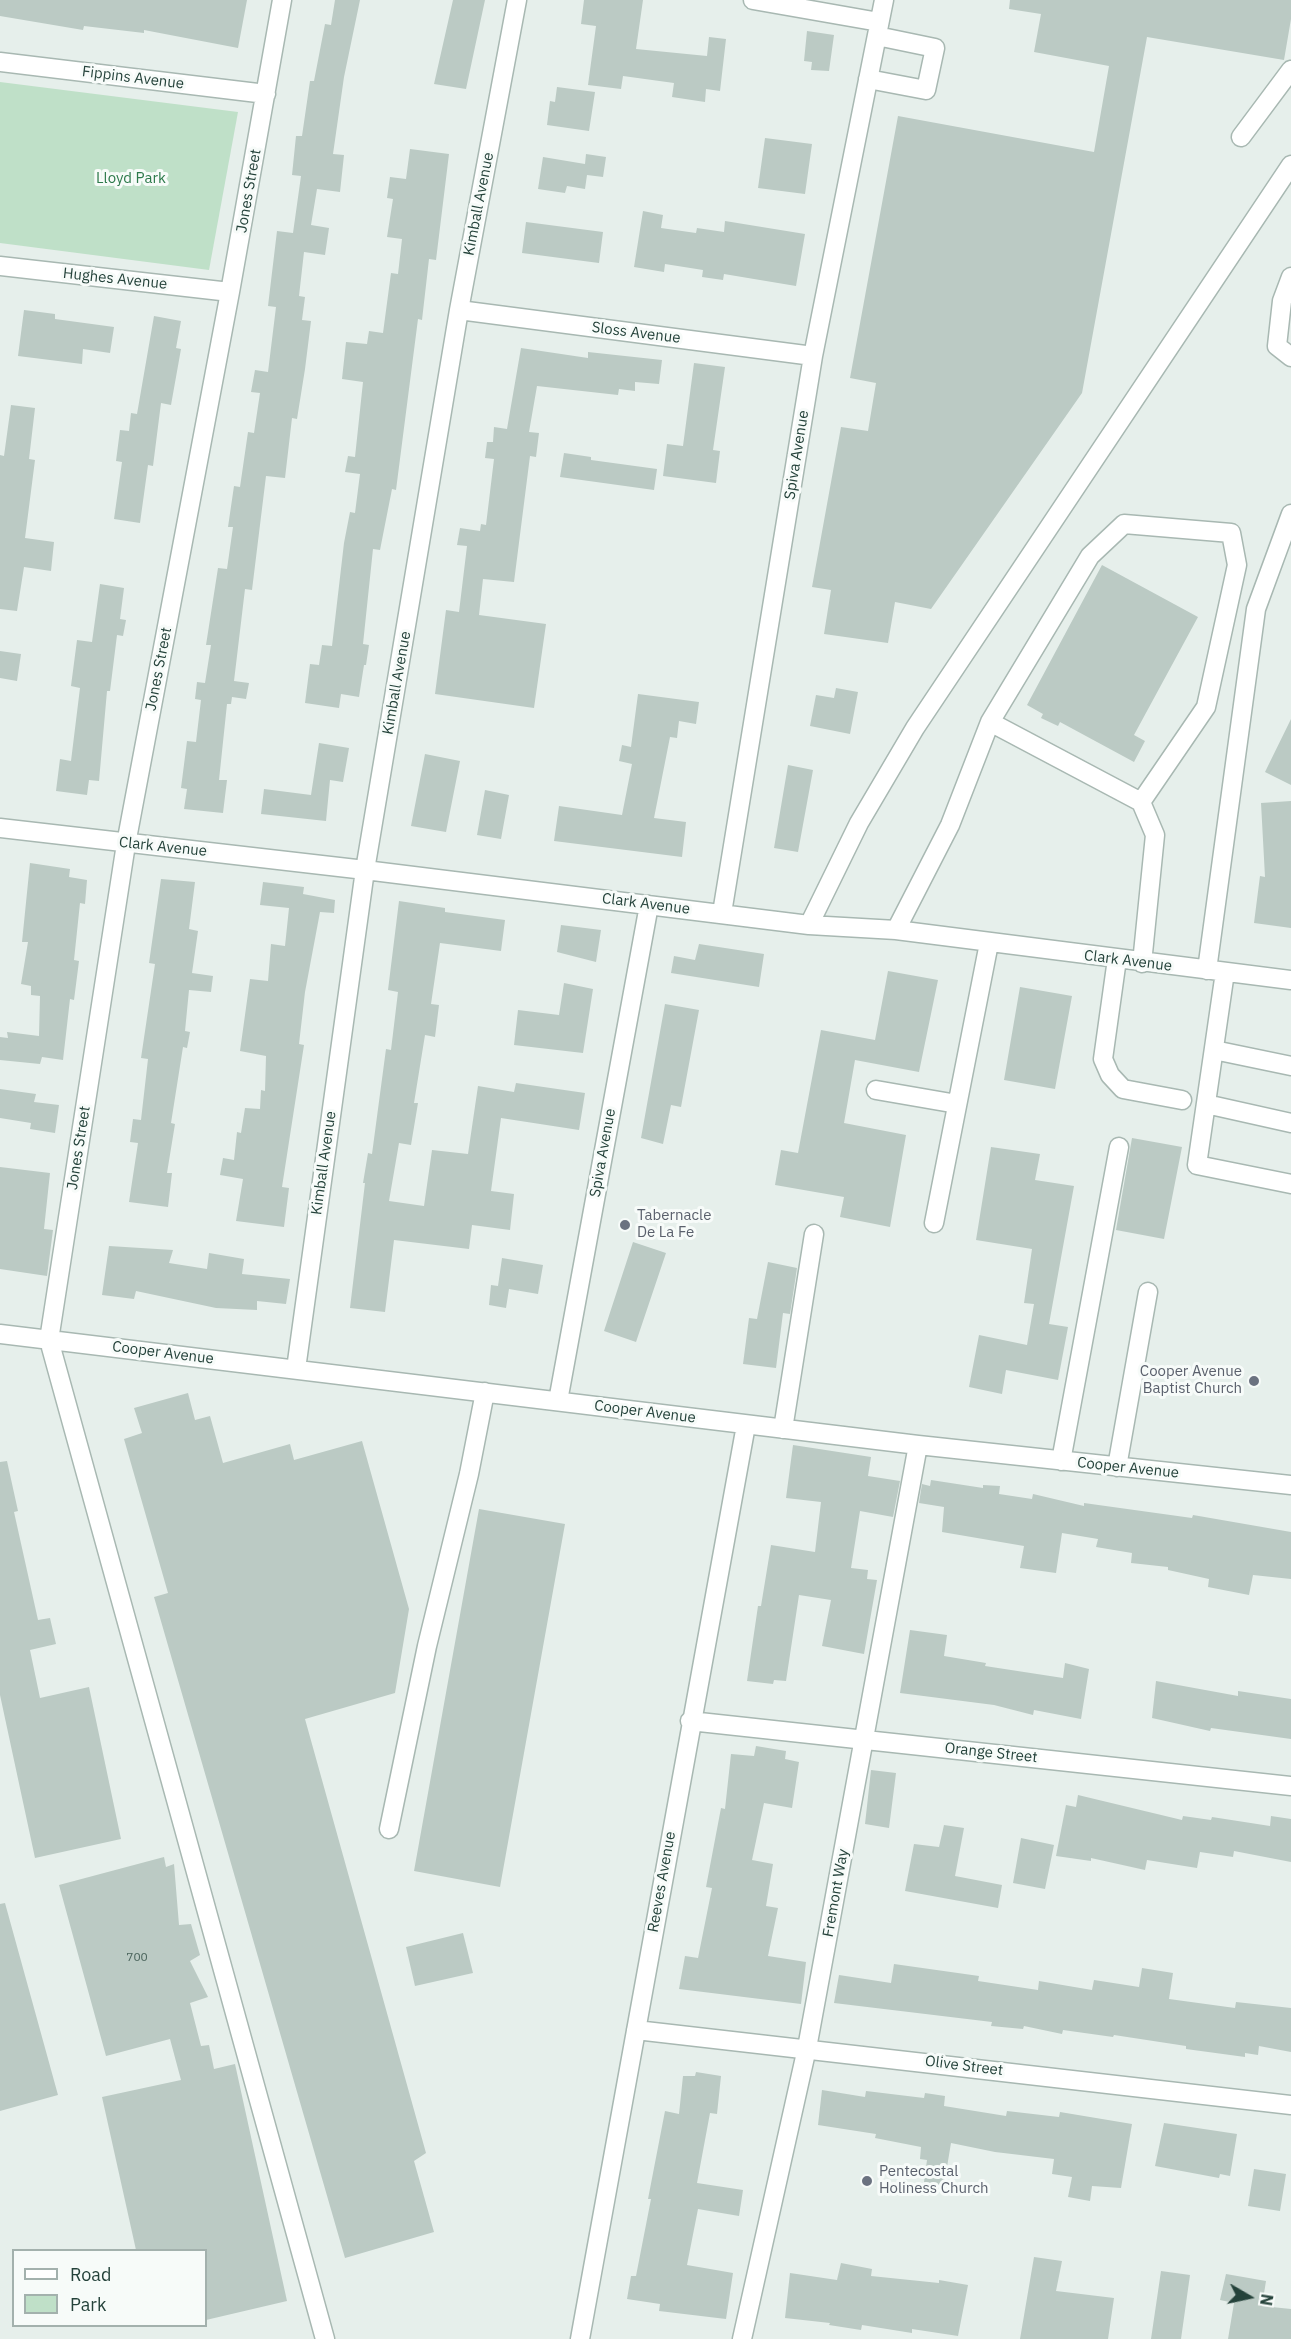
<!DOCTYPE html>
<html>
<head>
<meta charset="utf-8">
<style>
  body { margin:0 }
  #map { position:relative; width:1291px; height:2339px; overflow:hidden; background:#e6efeb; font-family:"IBM Plex Sans",sans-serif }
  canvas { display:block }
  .legend { position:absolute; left:12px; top:2249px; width:195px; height:78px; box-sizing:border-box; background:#f7fbf9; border:2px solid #a3b1ad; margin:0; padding:8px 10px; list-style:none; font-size:18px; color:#24423a }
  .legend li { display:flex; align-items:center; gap:12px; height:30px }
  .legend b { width:30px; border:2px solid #a3b1ad }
  .north { position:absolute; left:1219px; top:2267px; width:60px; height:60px; -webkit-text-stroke:4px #f7fbf9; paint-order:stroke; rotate:99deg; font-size:16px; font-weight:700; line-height:24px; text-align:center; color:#24423a }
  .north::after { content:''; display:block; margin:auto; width:21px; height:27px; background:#24423a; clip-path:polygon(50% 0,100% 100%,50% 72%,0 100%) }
</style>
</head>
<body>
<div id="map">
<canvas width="1291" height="2339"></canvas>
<ul class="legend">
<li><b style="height:8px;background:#fff"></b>Road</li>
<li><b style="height:16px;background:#bfe0c8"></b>Park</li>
</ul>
<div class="north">N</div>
</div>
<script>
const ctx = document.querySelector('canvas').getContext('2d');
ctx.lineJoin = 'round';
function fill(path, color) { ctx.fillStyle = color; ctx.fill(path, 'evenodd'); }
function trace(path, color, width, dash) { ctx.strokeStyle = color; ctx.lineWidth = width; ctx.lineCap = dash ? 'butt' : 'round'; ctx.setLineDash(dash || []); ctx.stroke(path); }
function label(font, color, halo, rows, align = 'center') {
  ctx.font = font + ' "IBM Plex Sans",sans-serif'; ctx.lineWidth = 6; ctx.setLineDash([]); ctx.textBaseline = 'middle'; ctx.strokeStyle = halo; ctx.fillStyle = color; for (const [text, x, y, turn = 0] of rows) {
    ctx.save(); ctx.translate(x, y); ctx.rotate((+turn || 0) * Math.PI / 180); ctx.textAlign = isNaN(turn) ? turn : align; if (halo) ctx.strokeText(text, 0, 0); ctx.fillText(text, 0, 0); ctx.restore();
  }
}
const green = new Path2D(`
  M0,82L238,112L209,270L0,243Z`);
const building = new Path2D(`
  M0,0H247L238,48L144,30V33L84,26L83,30L0,16Z
  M335,0H360L344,77L333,154L344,155L340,192L317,189L311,225L329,228L325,255L304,252L299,296L305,297L302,320L311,321L305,369L297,419L292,418L285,478L266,476L252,590L245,589L234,681L249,683L246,699L232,697L231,704H227L219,780H227L223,813L184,809L187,789L181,788L187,741L196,742L201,700L195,699L197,682L205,683L211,645H206L218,568L227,569L233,527H228L234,486L240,487L248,432L254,433L260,393L251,392L255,370L268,372L276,307L268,306L277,231L293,233L301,176L292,175L296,136H302L310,81H314L325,24L331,25Z
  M453,0H485L466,89L434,84Z
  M584,0H643L636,49L707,56L709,37L726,39L720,91L706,89L705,102L672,97L674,83L623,76L621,89L588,85L596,26L581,24Z
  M1010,0H1291V19L1284,60L1147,37L1082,393L931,609L895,602L888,643L824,634L831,590L812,587L841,427L868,431L876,383L850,378L898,116L1094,152L1109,66L1034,52L1041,14L1009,9Z
  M807,31L834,35L829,71L811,70L812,62L804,61Z
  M557,87L595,92L589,131L547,125L550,101L555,102Z
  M765,138L812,144L805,194L758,188Z
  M410,149L449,154L436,260L429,259L422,320L418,319L396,490L392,489L380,550L373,549L363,644L369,645L366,665H364L359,697L341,694L339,708L305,703L310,664L319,665L322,645L332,646L344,543L350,512L355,513L360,474L345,472L348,456L355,457L363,382L342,379L346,342L367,344L369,331L383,333L391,273L398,274L402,239L387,237L393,199L387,198L390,177L406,179Z
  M586,154L606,157L603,177L587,175L585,189L567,186L565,193L538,189L543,157L585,164Z
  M643,211L663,215L661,228L696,233L697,228L724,232L725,221L805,234L796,286L724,274L723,280L702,277L703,270L665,264L664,272L634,267Z
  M526,222L603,232L599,263L522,253Z
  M24,310L55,314V319L114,327L110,353L83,349L82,364L18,356Z
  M154,316L181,321L176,348L181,349L171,405L161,403L153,466L148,465L140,523L114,519L122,462L116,461L120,430L129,431L131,413L137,414Z
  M521,348L588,358V352L662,360L659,384L635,382V391L619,389L618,395L537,386L529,432L539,433L536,457L530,456L514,582L483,579L479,615L546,624L534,708L435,694L446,610L459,612L467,546L457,545L460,528L480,531L481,524L486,525L494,459L485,458L487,442H493L494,427L507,429Z
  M694,363L725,367L713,450L720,451L716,483L663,476L667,444L683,446Z
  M11,405L35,408L29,459L35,460L25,538L54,542L51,571L24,567L17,611L0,609V455L4,456Z
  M564,453L591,457V460L657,469L654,490L560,477Z
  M1102,565L1198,617L1134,735L1145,741L1134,762L1060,722L1058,726L1041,718L1043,714L1027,705Z
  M100,584L124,588L120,619L126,620L123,636L117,635L110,691H107L99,781L89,780L87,795L56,791L60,759L71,761L80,688L71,686L77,640L92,642Z
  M0,651L21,654L17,681L0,678Z
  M836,688L858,692L850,734L810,726L816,695L834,698Z
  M638,694L699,702L696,724L679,721L677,738L670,737L654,818L686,822L682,857L554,841L559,806L622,815L632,764L619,761L622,745L631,747Z
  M1291,719V785L1265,772Z
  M319,743L349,748L343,782L330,780L326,821L261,814L264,789L311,795Z
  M425,754L460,761L446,832L411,826Z
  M788,765L813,770L798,852L774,848Z
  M485,790L509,795L501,839L477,835Z
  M1291,801V928L1254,923L1260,876L1265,877L1261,803Z
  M30,863L70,869L69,877L87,880L85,904L80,903L74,960L79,961L74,1000L70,999L63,1060L42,1057L40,1064L0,1060V1037L8,1038L7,1032L39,1036L40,996L31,995V986L21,984L28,942H22Z
  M161,879L195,882L189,929L198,931L192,973L213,976L211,992L189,990L185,1031L190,1032L187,1048L183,1047L171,1123L175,1124L167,1173H172L168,1207L129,1202L138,1143L130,1142L133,1119L141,1120L148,1059L141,1058L155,964L149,963Z
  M263,882L304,887L303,894L335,900L334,913L320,912L305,992L299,1044L304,1045L282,1187L289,1188L284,1227L236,1221L243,1179L220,1175L223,1158L234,1160L237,1132L241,1133L245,1108L260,1109L261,1090L265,1091L266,1056L240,1051L250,979L268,981L271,944L285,946L289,908L260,905Z
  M399,901L445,908V912L505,920L501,951L440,943L431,1004L439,1005L435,1037L425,1035L414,1103H418L411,1145L399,1143L389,1201L424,1206L432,1150L468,1154L478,1086L514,1092L516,1083L585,1093L579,1130L501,1118L491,1191L514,1194L510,1230L472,1225L469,1249L394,1240L385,1312L350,1308L365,1183H363L368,1153L372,1154L386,1049L391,1050L398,992L388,990Z
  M561,925L601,930L596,962L557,952Z
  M699,944L764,954L759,987L671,973L674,956L695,960Z
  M888,971L938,980L919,1072L855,1060L844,1123L906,1135L890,1227L840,1217L844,1197L775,1185L781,1150L798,1153L821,1030L875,1040Z
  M564,983L593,989L583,1053L514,1045L518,1010L559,1015Z
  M1020,987L1072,996L1055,1089L1004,1080Z
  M665,1004L699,1010L681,1107L671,1105L663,1144L641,1138Z
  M0,1089L36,1094L34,1102L59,1105L55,1133L30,1129L31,1123L0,1118Z
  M1132,1138L1182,1147L1164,1239L1116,1230Z
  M991,1147L1040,1154L1035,1180L1074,1186L1049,1324L1068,1327L1058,1380L1006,1370L1002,1394L969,1387L979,1335L1027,1345L1034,1304L1024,1303L1032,1249L976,1240Z
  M0,1167L50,1173L44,1229L53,1230L47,1276L0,1269Z
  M633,1242L666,1253L636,1342L604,1331Z
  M109,1246L173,1250L169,1263L207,1269L209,1253L244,1259L242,1274L290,1279L286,1304L257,1301V1310L216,1308L136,1291L134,1299L102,1295Z
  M502,1258L543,1265L538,1294L509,1289L506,1308L489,1305L491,1285L498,1286Z
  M768,1262L797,1268L790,1314L783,1313L776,1368L743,1364L749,1318L757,1319Z
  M188,1393L195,1420L210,1416L223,1463L290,1444L294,1460L362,1441L409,1609L395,1693L305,1719L426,2153L414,2161L434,2232L345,2258L154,1597L168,1593L124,1439L142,1433L134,1408Z
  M793,1445L871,1457L868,1476L900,1481L893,1517L860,1511L851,1568L868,1570L867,1579L877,1580L864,1654L822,1646L831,1600L799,1595L786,1681L774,1680L773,1684L747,1681L758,1606H761L771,1545L815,1552L821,1502L786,1498Z
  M7,1461L18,1511L14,1512L38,1620L50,1618L56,1644L30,1650L40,1698L89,1687L121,1839L35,1858L0,1695V1462Z
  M931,1480L983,1488V1485L1000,1486L999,1494L1032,1499L1033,1494L1084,1506V1503L1192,1518L1193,1515L1291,1532V1579L1253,1575L1249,1595L1208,1587L1209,1579L1168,1570V1567L1131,1563L1132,1553L1096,1547L1098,1539L1062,1533L1056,1573L1020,1568L1024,1546L942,1532L944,1507L919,1503L922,1484L930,1486Z
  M479,1509L565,1524L500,1887L414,1871Z
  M910,1630L947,1635L944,1656L986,1663L985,1666L1063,1678L1065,1663L1089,1669L1081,1719L1034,1710L1033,1715L994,1705L900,1693Z
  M1156,1681L1238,1696V1691L1291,1699V1739L1211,1728L1210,1731L1152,1718Z
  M756,1746L786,1751L785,1759L799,1762L792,1808L764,1803L752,1860L773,1864L766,1906L778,1908L768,1956L806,1962L801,2004L679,1989L685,1956L698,1958L712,1888L706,1887L721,1808L725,1809L731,1754L754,1756Z
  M871,1770L896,1773L889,1828L865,1824Z
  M1078,1795L1182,1820L1183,1816L1211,1820L1212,1817L1270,1826L1271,1816L1291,1819V1862L1234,1851L1233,1857L1200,1852L1197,1868L1147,1860L1145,1870L1091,1858V1861L1056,1856L1066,1805L1076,1807Z
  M944,1825L964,1828L955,1876L1002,1885L998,1908L905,1891L914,1844L939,1847Z
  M1021,1838L1054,1845L1045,1889L1013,1883Z
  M164,1857L166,1867L174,1864L179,1925L191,1924L200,1955L190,1961L208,1997L190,2003L201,2046L209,2045L214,2069L235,2064L287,2301L206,2320V2250H136L102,2097L181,2080L170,2039L106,2056L59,1885Z
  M5,1903L58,2095L0,2111V1904Z
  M463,1933L473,1973L415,1986L406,1947Z
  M894,1964L979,1976L978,1981L1038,1990L1039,1981L1092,1990L1094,1980L1139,1987L1142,1968L1173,1973L1169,1999L1235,2008L1236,2002L1291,2008V2052L1259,2046L1258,2055L1245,2053V2057L1186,2049V2046L1114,2035L1113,2037L1063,2030L1062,2034L1024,2026L1023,2029L991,2026L992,2022L834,2003L839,1975L891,1983Z
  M696,2072L721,2076L717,2114L710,2113L697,2183L743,2190L739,2216L698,2209L687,2265L733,2273L726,2319L659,2311L660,2304L627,2299L631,2276H636L651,2199H648L665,2111L679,2114L683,2076H695Z
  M822,2090L865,2097L866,2091L924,2098L925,2093L945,2096L944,2106L1006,2116L1007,2111L1059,2117L1060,2112L1132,2124L1121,2188L1092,2186L1090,2201L1068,2197L1072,2177L1052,2174L1054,2159L995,2152L951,2143L943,2191L923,2189L927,2160L920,2159L921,2147L875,2138L876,2134L818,2125Z
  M1164,2123L1237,2134L1230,2176L1220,2174L1219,2178L1155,2166Z
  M1254,2169L1286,2174L1280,2211L1248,2206Z
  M1034,2257L1062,2261L1056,2291L1114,2298L1108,2339H1020Z
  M841,2263L872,2269L871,2276L939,2283V2280L968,2285L958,2336L912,2329V2333L862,2325L861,2330L829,2325L830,2323L785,2318L790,2273L837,2280Z
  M1161,2271L1190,2275L1181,2339H1151Z
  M1226,2274L1266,2281L1262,2306L1291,2309V2339H1228L1234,2303L1220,2300Z`);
const minor = new Path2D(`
  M282,0L230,292L126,844L49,1340L325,2339
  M753,0L879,22
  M0,62L266,94
  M868,79L926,90L935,48L877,36
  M1241,137L1291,70
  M0,266L230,292
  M1291,277L1282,301L1277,346L1291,357
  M459,310L813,356
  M990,722L1141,802L1155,835L1142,963
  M0,828L365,870L809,925L896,930L1291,980
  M722,913L813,356L884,0
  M809,925L859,823L915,728L1291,165
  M896,930L950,825L990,722L1090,556L1124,524L1231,533L1237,565L1206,707L1141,802
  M1117,959L1103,1059L1110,1075L1123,1089L1182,1100
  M1207,970L1256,609L1291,514
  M1225,972L1197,1165L1291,1184
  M1214,1050L1291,1066
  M876,1090L957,1104
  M1206,1104L1291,1123
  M934,1223L989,943
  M0,1334L918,1445L1291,1485
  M296,1369L365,870L459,310L517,0
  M558,1401L649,905
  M783,1429L814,1234
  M1061,1461L1119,1147
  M1117,1467L1148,1292
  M690,1721L1291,1786
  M389,1829L427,1646L469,1474L485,1392
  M636,2030L1291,2105
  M580,2339L746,1425
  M742,2339L807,2048L918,1445`);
const markers = [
  [625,1225,6,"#6b7280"],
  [1254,1381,6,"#6b7280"],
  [867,2181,6,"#6b7280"]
];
const numberNames = [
  ["700",137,1958]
];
const streetNames = [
  ["Fippins Avenue",133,78,7],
  ["Jones Street",249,191,-80],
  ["Kimball Avenue",479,204,-79],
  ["Hughes Avenue",115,279,6],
  ["Sloss Avenue",636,333,7],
  ["Spiva Avenue",797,455,-81],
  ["Jones Street",159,669,-79],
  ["Kimball Avenue",397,683,-80],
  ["Clark Avenue",163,847,6],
  ["Clark Avenue",646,904,7],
  ["Clark Avenue",1128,961,7],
  ["Jones Street",79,1148,-81],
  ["Spiva Avenue",603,1153,-80],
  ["Kimball Avenue",324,1163,-82],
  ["Cooper Avenue",163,1353,7],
  ["Cooper Avenue",645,1412,7],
  ["Cooper Avenue",1128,1468,6],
  ["Orange Street",991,1753,6],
  ["Reeves Avenue",662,1882,-80],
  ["Fremont Way",836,1893,-80],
  ["Olive Street",964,2066,7]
];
const parkNames = [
  ["Lloyd Park",131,179]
];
const worshipNames = [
  ["Tabernacle",637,1216],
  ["De La Fe",637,1233],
  ["Cooper Avenue",1242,1372,"right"],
  ["Baptist Church",1242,1389,"right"],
  ["Pentecostal",879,2172],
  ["Holiness Church",879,2189]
];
fill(green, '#bfe0c8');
fill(building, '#bbcac4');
trace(minor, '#a8b8b2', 21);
trace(minor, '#fff', 18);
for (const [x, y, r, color] of markers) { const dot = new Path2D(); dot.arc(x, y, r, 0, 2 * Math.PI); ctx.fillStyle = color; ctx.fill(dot); trace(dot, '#f7fbf9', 2); }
label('12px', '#4a645c', null, numberNames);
label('15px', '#24423a', '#f7fbf9', streetNames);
label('15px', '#2d7a4b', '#f7fbf9', parkNames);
label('15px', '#5b616d', '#f7fbf9', worshipNames, 'left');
</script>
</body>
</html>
